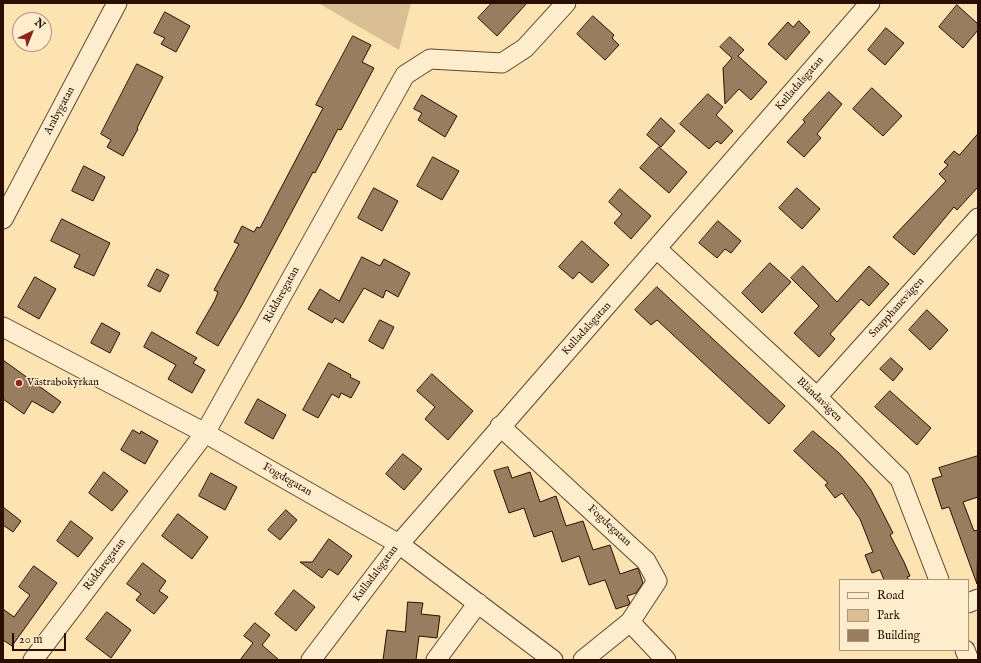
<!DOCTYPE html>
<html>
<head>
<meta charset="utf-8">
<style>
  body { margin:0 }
  #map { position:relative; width:981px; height:663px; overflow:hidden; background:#fee3b2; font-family:"IM FELL English",serif }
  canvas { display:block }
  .frame { position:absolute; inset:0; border:4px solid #291002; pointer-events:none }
  .legend { position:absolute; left:839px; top:579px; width:130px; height:72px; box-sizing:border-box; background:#feedcd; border:1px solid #a9957c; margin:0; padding:5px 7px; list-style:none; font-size:12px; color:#291002 }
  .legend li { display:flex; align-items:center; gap:8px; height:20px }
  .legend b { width:20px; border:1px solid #a9957c }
  .north { position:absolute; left:12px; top:12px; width:40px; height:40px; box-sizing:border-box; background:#feedcd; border:1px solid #a9957c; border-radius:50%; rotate:43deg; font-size:11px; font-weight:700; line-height:16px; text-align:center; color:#291002 }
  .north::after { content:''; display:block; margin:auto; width:14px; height:18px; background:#8f2418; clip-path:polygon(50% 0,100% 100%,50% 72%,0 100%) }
  .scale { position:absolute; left:12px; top:633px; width:54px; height:18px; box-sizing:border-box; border:2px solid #291002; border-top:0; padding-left:5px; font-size:12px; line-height:14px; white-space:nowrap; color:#291002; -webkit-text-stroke:3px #feedcd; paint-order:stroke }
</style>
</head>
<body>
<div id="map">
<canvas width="981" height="663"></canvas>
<div class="frame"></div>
<ul class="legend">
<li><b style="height:5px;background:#feedcd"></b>Road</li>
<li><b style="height:11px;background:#dabf94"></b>Park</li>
<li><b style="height:11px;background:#987e5e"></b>Building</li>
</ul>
<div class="north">N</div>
<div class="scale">20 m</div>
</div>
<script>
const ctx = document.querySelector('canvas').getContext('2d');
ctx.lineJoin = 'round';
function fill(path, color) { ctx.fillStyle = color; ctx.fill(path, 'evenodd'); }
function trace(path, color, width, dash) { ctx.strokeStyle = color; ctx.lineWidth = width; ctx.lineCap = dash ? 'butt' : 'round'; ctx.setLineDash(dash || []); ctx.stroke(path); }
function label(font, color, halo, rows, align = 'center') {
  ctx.font = font + ' "IM FELL English",serif'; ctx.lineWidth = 3; ctx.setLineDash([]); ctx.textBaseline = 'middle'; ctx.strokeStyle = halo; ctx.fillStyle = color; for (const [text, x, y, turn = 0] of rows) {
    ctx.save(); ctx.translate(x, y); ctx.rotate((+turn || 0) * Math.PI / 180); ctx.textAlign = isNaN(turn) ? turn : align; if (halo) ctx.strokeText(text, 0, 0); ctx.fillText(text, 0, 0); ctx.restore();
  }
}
const green = new Path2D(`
  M318,3H411L399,50Z`);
const building = new Path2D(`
  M492,3H527L497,36L478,18Z
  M957,5L978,24V30L963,48L939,27Z
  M165,12L190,26L176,52L161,44L165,38L154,33Z
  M593,16L614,35L612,38L619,45L605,60L577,34Z
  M799,21L810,32L786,60L768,44L788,22L793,27Z
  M886,28L904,43L885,65L868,50Z
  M353,36L371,45L362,62L374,68L341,130L338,129L315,173L313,172L242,305L218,346L196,333L215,300L218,292L214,290L239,244L234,242L242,226L254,232L257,227L260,228L323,108L316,105Z
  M730,37L744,50L738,56L767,82L751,100L739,89L725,104L723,68L732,58L720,47Z
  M137,64L163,77L137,128L138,129L123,156L107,147L111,140L101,134Z
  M872,88L902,116L883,136L853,109Z
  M829,92L842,104L817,134L821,138L804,157L787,142L805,122L803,120Z
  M708,94L723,107L716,115L733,131L721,144L717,141L709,149L680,124Z
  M422,95L457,116L445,137L418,120L422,113L414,109Z
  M661,118L675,131L661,147L647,135Z
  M978,134V187L957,210L954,207L914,255L893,237L946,181L939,174L948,165L944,162L954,151L959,155Z
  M659,147L687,172L669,193L640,168Z
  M433,157L459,171L442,200L417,186Z
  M84,166L105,177L93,201L72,191Z
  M374,188L398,201L382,231L358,218Z
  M797,188L820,209L802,229L779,208Z
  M620,189L651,216L631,239L614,223L622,214L609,202Z
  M62,219L110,243L94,276L74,267L80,255L51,241Z
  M718,221L741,241L731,253L725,249L717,258L699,243Z
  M582,241L609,265L592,283L579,272L573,279L559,267Z
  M362,257L380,266L384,259L410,273L398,297L386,290L383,298L364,288L343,323L335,318L332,323L308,309L320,289L339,301Z
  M770,263L791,282L762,313L742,293Z
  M803,266L837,302L869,266L889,284L869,306L861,299L830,334L835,339L819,357L794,333L819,306L791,278Z
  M157,269L169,275L160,292L148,286Z
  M35,277L56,289L39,319L18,307Z
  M657,287L785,406L769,424L657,320L651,325L635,310Z
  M927,310L948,330L930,350L909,330Z
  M380,320L394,327L383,349L369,341Z
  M102,323L120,333L110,353L91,343Z
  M152,332L197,358L193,363L205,370L192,393L168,379L176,365L144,347Z
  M891,358L903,369L893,381L880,369Z
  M3,360L61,402L53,413L32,401L24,414L3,399Z
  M329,363L351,375L350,377L360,382L351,398L341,393L339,398L332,394L318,418L303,410Z
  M432,374L473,411L448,440L425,419L435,407L417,391Z
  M890,391L931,428L917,445L875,407Z
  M258,399L286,415L273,439L245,423Z
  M133,430L140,434L141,431L158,441L145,464L121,450Z
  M813,431L839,453L862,478L871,490L893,533L890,535L904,562L910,576L907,577L909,580H884L880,570L872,573L865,555L873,552L860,519L842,493L835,498L825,485L828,483L794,451Z
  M403,454L422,469L404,490L386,474Z
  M978,456V497L963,502L974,531L978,530L977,584L949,507L942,509L932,479L942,476L939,468Z
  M508,467L512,478L530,472L540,502L556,496L566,526L583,521L593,550L610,545L620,574L638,568L643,583L636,593L627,596L630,603L628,605L616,609L605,580L589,585L579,556L562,562L552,531L534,537L524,508L509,513L494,471Z
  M104,472L128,491L112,511L89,493Z
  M211,473L237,487L225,510L199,496Z
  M3,507L21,521L13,532L3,525Z
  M286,510L297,520L280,540L268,530Z
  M178,514L208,537L192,559L162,536Z
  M71,521L93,538L78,557L57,541Z
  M329,539L352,556L338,575L329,569L322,578L300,562H312Z
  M143,563L166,581L159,591L168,597L154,614L136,600L141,594L127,584Z
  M34,566L57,583L12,646L3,640V609L14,617L30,595L19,587Z
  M294,590L315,607L296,631L275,614Z
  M408,602L423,603L421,614L440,616L437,638L419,636L416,660H383L387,630L405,632Z
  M107,612L131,630L111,658L86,639Z
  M255,623L270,635L262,645L279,660H240L253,643L244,636Z`);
const minor = new Path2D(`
  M3,219L117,3
  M657,249L817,397L900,479L939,580
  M3,327L205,433L399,544L553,660
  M817,397L978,218
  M500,426L646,561L657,581L630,622L583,660
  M968,603L978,599
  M630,622L666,660
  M965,650L969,660
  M33,660L205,433L405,75L430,59L502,63L525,48L566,3
  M311,660L399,544L870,3
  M436,660L478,603`);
const markers = [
  [19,383,4,"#8f2418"]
];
const streetNames = [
  ["Kulladalsgatan",800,84,-49],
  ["Arabygatan",60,111,-62],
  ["Riddaregatan",282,295,-61],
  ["Snapphanevägen",897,308,-48],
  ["Kulladalsgatan",587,329,-48],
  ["Bländavägen",819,400,44],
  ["Fogdegatan",287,480,30],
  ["Fogdegatan",609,526,43],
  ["Riddaregatan",105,565,-53],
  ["Kulladalsgatan",376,574,-53]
];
const poiNames = [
  ["Västrabokyrkan",27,383]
];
fill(green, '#dabf94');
fill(building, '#987e5e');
trace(building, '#291002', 1);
trace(minor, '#5e452e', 21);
trace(minor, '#feedcd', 19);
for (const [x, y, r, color] of markers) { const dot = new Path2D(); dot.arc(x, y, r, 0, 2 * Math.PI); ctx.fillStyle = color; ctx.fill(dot); trace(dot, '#feedcd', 1.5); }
label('11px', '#291002', '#feedcd', streetNames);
label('11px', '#291002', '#feedcd', poiNames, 'left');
</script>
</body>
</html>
